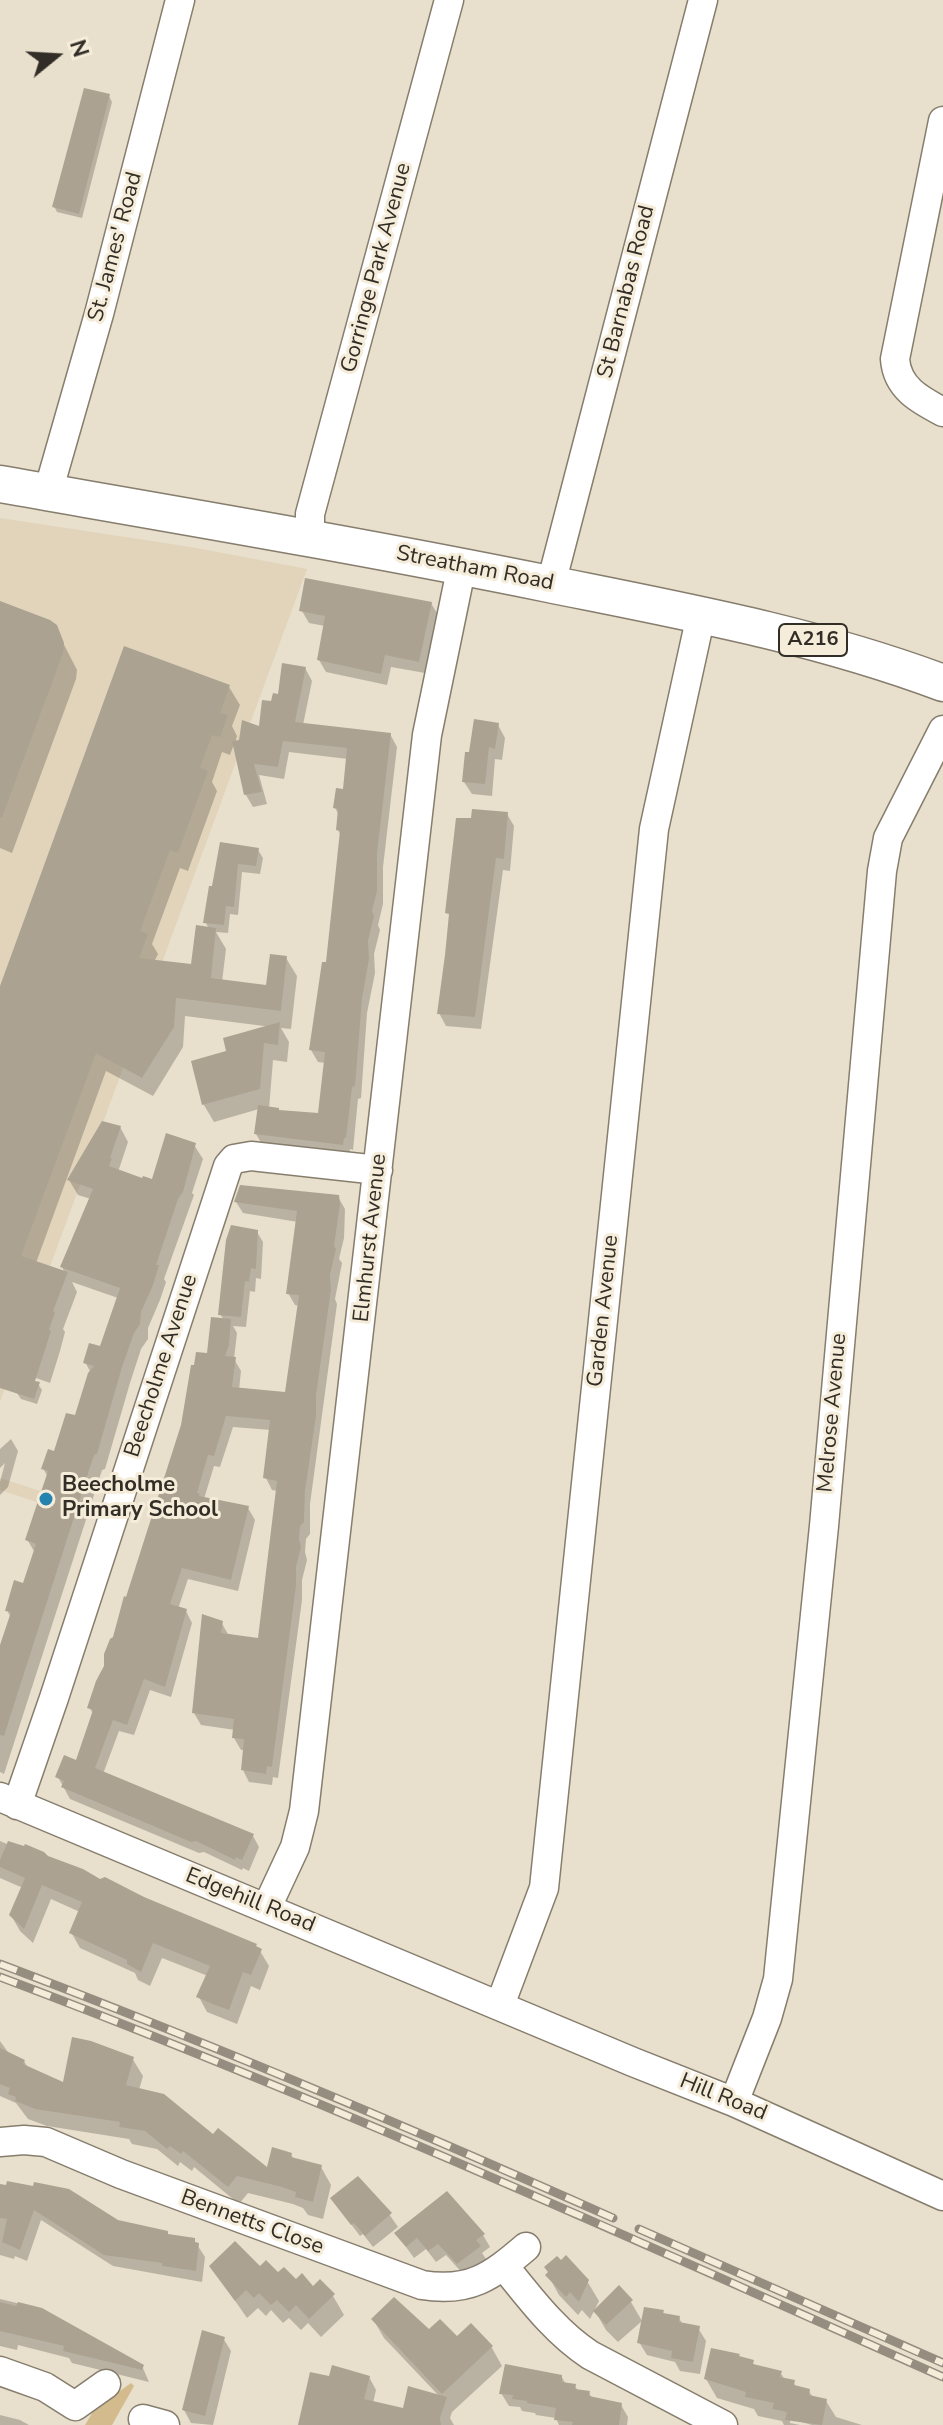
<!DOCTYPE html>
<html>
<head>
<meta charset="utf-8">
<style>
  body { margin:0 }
  #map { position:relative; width:943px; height:2425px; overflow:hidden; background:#e8dfcc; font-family:"Nunito Sans",sans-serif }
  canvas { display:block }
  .north { position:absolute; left:16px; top:16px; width:80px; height:80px; -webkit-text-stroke:6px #f5ecd9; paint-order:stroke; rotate:72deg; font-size:22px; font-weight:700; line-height:32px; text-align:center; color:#322e27 }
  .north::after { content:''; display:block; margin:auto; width:28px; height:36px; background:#322e27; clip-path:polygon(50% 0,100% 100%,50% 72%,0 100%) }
</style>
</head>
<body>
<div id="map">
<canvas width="943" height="2425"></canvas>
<div class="north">N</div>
</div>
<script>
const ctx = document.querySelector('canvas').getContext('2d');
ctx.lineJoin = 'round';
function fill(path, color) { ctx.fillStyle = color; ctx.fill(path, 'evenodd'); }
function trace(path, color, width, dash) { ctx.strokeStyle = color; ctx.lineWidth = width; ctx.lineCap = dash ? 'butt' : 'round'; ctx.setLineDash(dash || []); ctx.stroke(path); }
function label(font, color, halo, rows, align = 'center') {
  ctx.font = font + ' "Nunito Sans",sans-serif'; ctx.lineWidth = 6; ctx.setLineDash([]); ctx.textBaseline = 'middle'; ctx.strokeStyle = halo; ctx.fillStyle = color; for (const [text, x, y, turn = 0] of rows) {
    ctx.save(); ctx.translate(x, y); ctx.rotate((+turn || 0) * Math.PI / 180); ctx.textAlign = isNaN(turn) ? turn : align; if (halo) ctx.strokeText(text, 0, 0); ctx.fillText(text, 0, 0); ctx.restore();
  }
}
const built = new Path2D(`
  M0,518L191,547L307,569L0,1402Z
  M0,1478L93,1508L89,1519L0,1490Z`);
const green = new Path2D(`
  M131,2383L134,2386L112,2425H85L94,2410Z`);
const shadow = new Path2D(`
  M109,96L112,102L82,218L57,212L54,206Z
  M0,603L55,627L77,670L76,679L12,853L0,848Z
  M431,603L438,615L425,673L391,667L387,685L326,672L319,660L325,626L309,623L302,611Z
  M305,668L312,681L303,725L390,734L397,747L383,867V904L378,925L380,930L374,954L375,973L367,1013L361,1098L358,1099L353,1150L350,1149L349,1156L263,1146L256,1134L259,1109L214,1122L204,1105L193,1062L229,1053L272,1027L185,1016L183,1047L153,1096L106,1071L36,1263L65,1273L62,1267L91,1199L78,1195L69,1180L120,1127L128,1142L118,1172L153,1181L194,1145L203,1159L192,1193L194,1195L164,1279L166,1282L160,1300L148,1328V1339L141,1349L130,1383L105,1469L102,1470L4,1774L0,1772V1652L11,1618L7,1610L24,1585L35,1553L27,1539L48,1477L43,1468L76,1418L91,1373L85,1362L101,1349L118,1298L72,1282L77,1292L63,1329L65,1332L60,1351L50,1383L0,1365V993L229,687L240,705L232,726L237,736L235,743L261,729L273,703ZM234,744L246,795L253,807L267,804L259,775L284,779L289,752L348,759L344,791L335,808L339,815L338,830L341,836L328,964L311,1050L318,1062L325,1063L319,1115L279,1112L269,1109L273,1060L287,1062L289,1042L281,1028L291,1029L297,976L286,958L268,987L222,982L226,949L216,932L228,933L230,914L238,915L242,872L260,874L263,858L258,850L222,844L206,923L209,929L193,967L154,962L158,954L152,944L180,868L188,871L217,791L212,782L222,752L230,755Z
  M498,725L505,738L502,760L495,759L492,796L472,794L464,782L470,754Z
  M507,814L514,826L510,871L503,870L481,1029L446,1026L439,1013L450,917L448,912L473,821Z
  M338,1197L345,1209L344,1238L339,1259L342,1263L335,1299L337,1304L310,1504V1534L306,1539L305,1552L307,1560L302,1580V1600L278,1778L273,1777L272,1785L249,1782L243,1770L245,1750H241L234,1738L235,1730L201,1725L194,1713L221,1622L228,1634L260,1640L278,1491L272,1490L266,1478L271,1430L233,1427L220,1467L214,1466L204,1499L248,1508L255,1520L238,1591L188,1579L178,1609L186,1611L192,1623L171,1697L150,1690L134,1735L119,1731L103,1774L253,1836L259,1847L249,1871L243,1868L242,1870L204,1852L199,1853L70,1799L58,1777L77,1763L93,1714L90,1708L106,1666L208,1355L224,1320L220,1314L257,1232L263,1242L261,1279L256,1278L255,1292L250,1291L246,1327L233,1326L237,1333L234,1359L241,1371L239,1390L287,1394L299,1306L295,1305L288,1293L298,1222L243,1213L236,1202Z
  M38,1384L42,1390L37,1404L21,1399L17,1393Z
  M11,1439L18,1451L8,1487L0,1495V1482L5,1463L0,1468V1449Z
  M0,1841L260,1951L269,1966L260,1990L251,1986L237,2024L207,2012L199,1997L208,1976L162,1958L150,1986L138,1980L135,1973L80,1948L71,1932L80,1912L51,1899L33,1943L20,1931L11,1915L23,1888L0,1878Z
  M0,2041L10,2055L24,2061L28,2068L65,2085L132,2058L143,2076L139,2090L269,2171L291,2154L294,2160L321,2167L331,2185L323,2219L308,2215L303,2208L293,2204L248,2193L239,2204L194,2167L192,2171L180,2162L178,2166L157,2149L132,2144L129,2139L47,2126L28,2119L16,2103L0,2096Z
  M0,2186L117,2222L169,2237L194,2240L205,2257L202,2282L113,2266L41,2220L27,2261L15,2256L14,2259L0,2255Z
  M332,2199L380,2201L398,2227L373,2247L363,2234L360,2236Z
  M396,2233L483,2235L490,2247L482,2253L486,2259L465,2276L446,2255L436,2262L426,2249L414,2258Z
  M211,2266L260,2268L333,2296L344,2315L321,2337L308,2323L301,2330L289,2318L283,2323L271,2310L266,2316L258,2308L247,2318Z
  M548,2275L587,2281L599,2301L590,2319L582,2310L578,2315L559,2295Z
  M0,2299L42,2309L142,2366L149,2382L72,2363L69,2358L18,2345L17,2350L0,2346Z
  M631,2302L642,2321L618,2342L606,2330L595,2311Z
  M663,2312L665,2315L679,2318L683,2325L698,2328L706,2341L700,2374L680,2371L675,2362L647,2355L639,2342Z
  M373,2319L457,2339L471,2326L492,2348L502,2366L452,2412L450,2418L454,2425H300L330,2379L369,2377L376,2390L373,2403L404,2411L440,2397L384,2338Z
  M223,2338L231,2351L213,2425L191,2423L184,2410Z
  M740,2359L752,2362L756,2367L780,2372L785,2380L793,2382L797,2388L809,2391L813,2398L826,2401L836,2417L862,2425H812L790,2419V2423L800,2425H784L782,2421L758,2416L754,2409L717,2398L706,2379Z
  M561,2376L566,2384L575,2386L578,2391L589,2393L592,2398L621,2405L628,2417L627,2425H559L556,2418L536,2415L535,2413L522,2411L520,2407L509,2406L501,2393Z
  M0,2415L20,2420L29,2425H0Z`);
const building = new Path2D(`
  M84,88L110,94L79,214L52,207Z
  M305,578L432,602L419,662L385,655L381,674L317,660L325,616L299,611Z
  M0,601L50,620L57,625L64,643L63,653L2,817H0Z
  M124,646L230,685L220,713L228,715L220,737L212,735L200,768L208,771L178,853L170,850L140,931L148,934L139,958L191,964L196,925L216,928L211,978L266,985L270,954L287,956L281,1011L176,998L174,1027L142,1078L96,1053L21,1256L68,1272L53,1311L55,1312L49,1330L51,1331L35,1381L40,1382L34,1399L0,1388V986Z
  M282,663L306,667L295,722L391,733L377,854V891L372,911L374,916L368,941L369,959L362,999L355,1086L352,1087L346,1138H344L343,1145L254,1134L258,1105L279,1108V1110L318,1113L325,1052L309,1050L322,962H326L340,831L336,830L338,809L333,808L336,788L343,789L347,748L283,741L278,767L254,764L262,792L244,795L232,741L239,740L242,720L259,726L262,700L271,701L273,693L278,694Z
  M474,719L499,723L495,749L489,747L485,784L462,782L465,752H469Z
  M472,809L508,812L504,859L496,858L475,1017L437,1014L445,955L449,914L445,913L456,818H471Z
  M220,842L259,848L256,866L238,864L234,907L226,906L224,925L203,923L209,886H212Z
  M280,1022L278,1045L264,1043L260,1089L202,1105L191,1061L226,1051L223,1038Z
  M102,1121L121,1126L110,1158H112L109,1166L142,1178L143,1176L152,1179L166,1133L196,1143L183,1192L178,1199L156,1265H159L153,1285L141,1312L140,1324L134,1333L122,1367L97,1454L94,1455L4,1736L0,1735V1645L11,1612L5,1611L14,1580L23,1583L36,1544L25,1540L48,1471L41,1469L48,1449L54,1451L66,1413L75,1415L88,1373L94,1366L83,1363L89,1343L100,1346L120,1288L60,1267L93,1189L67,1180Z
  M240,1185L339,1195L340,1204L334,1246L336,1249L330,1275L331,1290L316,1395V1416L305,1491L304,1522L300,1526L299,1539L301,1547L296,1567V1586L272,1767L267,1766L266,1774L241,1770L244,1739L232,1738L234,1719L192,1713L202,1614L223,1621L221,1633L258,1638L277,1481L263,1478L270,1420L226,1416L214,1456L208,1455L197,1493L200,1494L199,1496L249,1506L231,1580L182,1568L170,1604L187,1609L165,1687L144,1679L127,1725L113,1720L95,1768L254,1834L242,1860L236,1857L235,1860L196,1841L191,1842L61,1787L64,1781L55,1777L64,1755L76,1760L93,1710L87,1708L96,1681L104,1666V1654L110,1639L113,1637L124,1596L126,1597L181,1425L191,1365H194L196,1352L207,1353L211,1317L231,1319L229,1345L225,1356L236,1357L232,1387L285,1392L299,1295L286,1294L297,1211L234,1202Z
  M231,1225L258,1230L256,1269L251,1268L249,1282L245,1281L241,1317L218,1315L226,1240Z
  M8,1841L24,1846L25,1844L44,1852L48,1856L83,1869L100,1879L105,1877L144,1897L257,1944L256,1946L262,1949L251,1975L243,1972L229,2010L215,2005L196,1997L210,1966L153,1943L141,1972L127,1964V1960L69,1933L82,1902L42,1885L24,1929L9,1915L25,1878L0,1867V1860Z
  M72,2037L91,2041L134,2057L126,2085L164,2094L213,2134L218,2128L267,2167L272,2147L292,2153L291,2157L322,2165L313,2202L295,2197L296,2192L282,2187L237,2176L228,2187L183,2151L181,2154L170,2146L167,2149L145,2131L119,2127L120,2122L35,2109L15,2101L16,2097L8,2094L10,2088L0,2084V2048L25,2060L23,2064L63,2082Z
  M358,2176L392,2213L365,2236L354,2223L351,2225L330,2198Z
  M7,2181L33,2186L34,2182L69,2189L118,2220L168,2231V2234L195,2238V2242L199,2243L196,2271L162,2266V2263L104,2255L34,2210L20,2250L2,2242L7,2219L0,2218V2184L6,2185Z
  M447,2191L485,2234L476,2240L481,2246L457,2264L438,2244L428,2251L417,2238L406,2247L394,2233Z
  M235,2241L260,2266L266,2260L278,2272L284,2267L296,2279L302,2273L313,2286L320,2279L335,2294L309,2319L296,2305L289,2312L277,2300L271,2305L259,2293L254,2298L246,2290L235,2301L209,2266Z
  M566,2255L589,2280L579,2302L570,2292L566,2297L545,2275L548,2272L544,2267L557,2256L561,2260Z
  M619,2285L633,2300L606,2325L593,2311Z
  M394,2297L429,2329L440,2319L457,2336L471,2323L493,2346L442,2394L371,2319Z
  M0,2302L16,2306L18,2302L42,2308L144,2365L142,2370L63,2351L64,2346L0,2331Z
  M644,2307L664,2310L663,2313L680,2316L679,2322L700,2326L693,2362L671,2358L672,2351L637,2343Z
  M202,2330L225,2337L205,2416L182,2410Z
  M711,2348L740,2354L739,2356L754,2360L753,2364L782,2371L780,2377L795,2380L794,2385L810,2389L809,2395L827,2399L822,2425L785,2420L787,2412L772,2409L774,2403L745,2397L746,2392L704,2379Z
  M505,2364L562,2375V2382L576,2384L575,2389L590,2391L589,2396L622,2403L619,2425H572L573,2422L554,2420L556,2408L527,2403V2401L512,2399L513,2395L499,2394Z
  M332,2365L370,2376L364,2399L403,2408L408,2386L447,2397L440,2418L441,2425H298L310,2372L329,2376Z`);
const minor = new Path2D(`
  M943,121L895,359C897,388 920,400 943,412
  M48,492L99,314L180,0
  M310,537V514L449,0
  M551,584L703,0
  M0,1797L633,2062L734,2102L943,2196
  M17,1805L54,1698L228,1166L234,1159L251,1156L378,1170
  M267,1907L295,1847L304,1811L427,735L462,565
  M500,2005L544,1888L654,829L701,615
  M734,2102L767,2018L778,1979L824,1526L882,871L888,838L943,730
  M0,2142L24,2140L46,2142L121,2174L422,2285C470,2293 492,2276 526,2247
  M504,2266C530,2298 555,2332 590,2355L723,2425
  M0,2371L45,2387L75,2406L106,2384
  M143,2419L165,2425`);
const major = new Path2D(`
  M0,484C183,516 367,547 549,584C683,611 815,635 943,683`);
const rail = new Path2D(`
  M0,1964C207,2042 411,2128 613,2218
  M0,1977C320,2097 631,2238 943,2377
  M639,2229L943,2363`);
const markers = [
  [46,1499,8,"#2583af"]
];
const shields = [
  [813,640,68]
];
const shieldNames = [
  ["A216",813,640]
];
const streetNames = [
  ["St. James' Road",116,247,-75],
  ["Gorringe Park Avenue",377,268,-75],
  ["St Barnabas Road",627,292,-76],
  ["Streatham Road",475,569,11],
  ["Elmhurst Avenue",371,1238,-84],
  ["Garden Avenue",604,1311,-84],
  ["Beecholme Avenue",162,1366,-72],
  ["Melrose Avenue",833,1413,-85],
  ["Edgehill Road",250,1901,22],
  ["Hill Road",723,2098,22],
  ["Bennetts Close",252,2223,20]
];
const poiNames = [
  ["Beecholme",62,1486],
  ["Primary School",62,1511]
];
fill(built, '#e1d4bb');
fill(green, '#d3bb8d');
fill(shadow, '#0003');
fill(building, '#aba291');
trace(minor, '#867d6d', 31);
trace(major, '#867d6d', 39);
trace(minor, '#fff', 28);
trace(major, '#fff', 36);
trace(rail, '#948d80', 9);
trace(rail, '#f5ecd9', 6, [18]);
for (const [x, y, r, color] of markers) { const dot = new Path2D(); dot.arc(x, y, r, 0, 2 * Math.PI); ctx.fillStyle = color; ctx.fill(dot); trace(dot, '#f5ecd9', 3); }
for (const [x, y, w] of shields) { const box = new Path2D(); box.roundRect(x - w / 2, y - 16, w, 32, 6); ctx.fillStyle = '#f5ecd9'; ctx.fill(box); trace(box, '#322e27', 2); }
label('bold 20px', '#322e27', null, shieldNames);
label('22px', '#322e27', '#f5ecd9', streetNames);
label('bold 22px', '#322e27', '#f5ecd9', poiNames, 'left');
</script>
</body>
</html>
